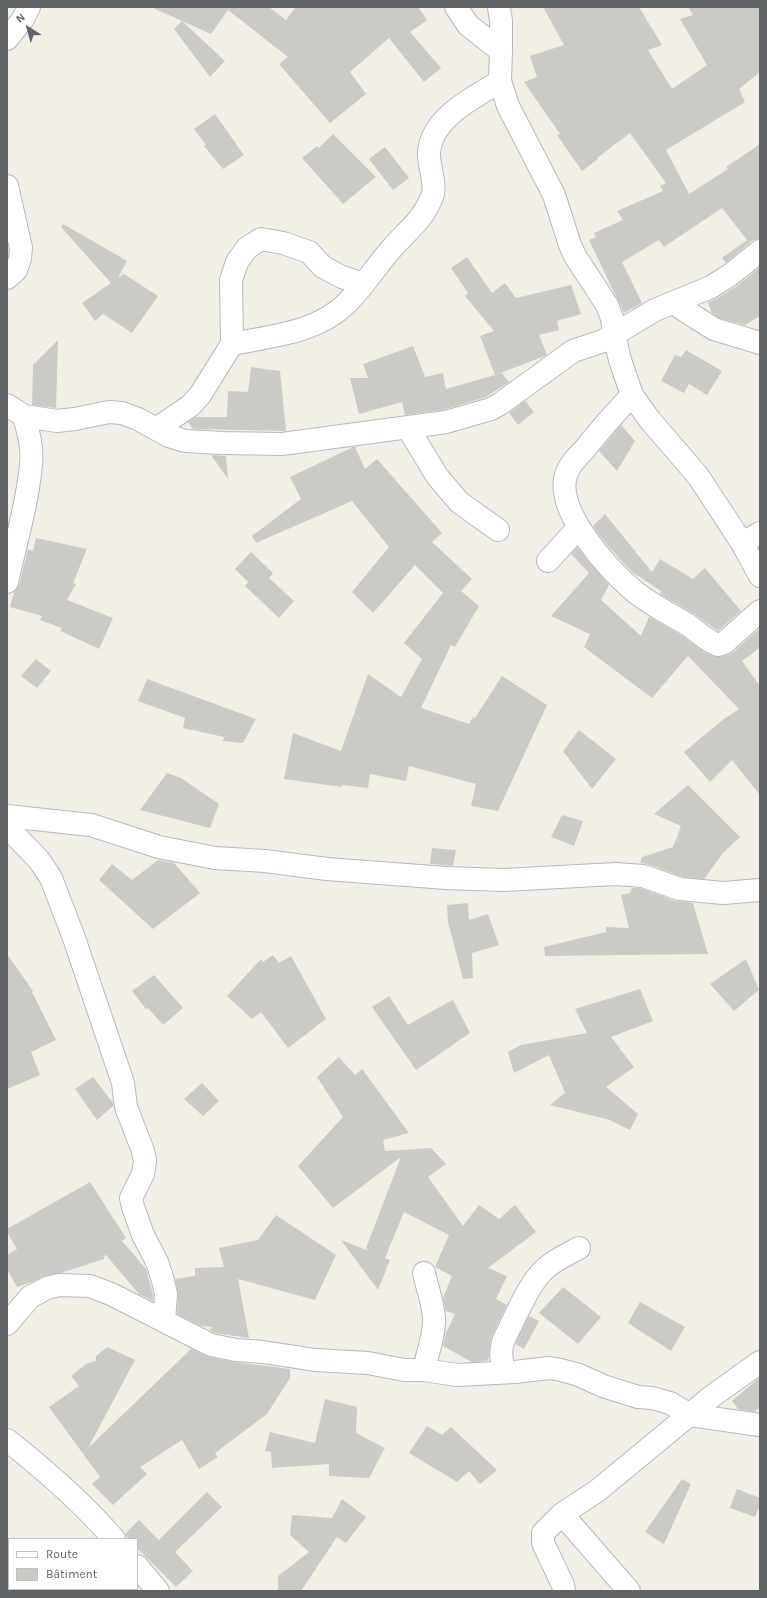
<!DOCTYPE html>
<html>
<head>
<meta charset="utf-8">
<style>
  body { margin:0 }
  #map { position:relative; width:767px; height:1598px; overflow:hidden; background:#f1efe8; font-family:Karla,sans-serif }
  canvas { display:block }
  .frame { position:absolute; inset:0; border:8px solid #5f6368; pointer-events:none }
  .legend { position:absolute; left:8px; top:1538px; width:130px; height:52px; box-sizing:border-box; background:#fff; border:1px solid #bfc1c3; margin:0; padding:5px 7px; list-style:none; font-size:12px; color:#5f6368 }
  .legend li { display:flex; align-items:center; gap:8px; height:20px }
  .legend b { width:20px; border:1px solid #bfc1c3 }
  .north { position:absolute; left:8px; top:8px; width:40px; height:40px; -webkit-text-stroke:3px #fff; paint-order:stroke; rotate:323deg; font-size:11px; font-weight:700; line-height:16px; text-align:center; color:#5f6368 }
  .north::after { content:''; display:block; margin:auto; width:14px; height:18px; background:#5f6368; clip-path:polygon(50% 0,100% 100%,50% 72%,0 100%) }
</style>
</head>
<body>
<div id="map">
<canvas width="767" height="1598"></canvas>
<div class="frame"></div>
<ul class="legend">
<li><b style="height:5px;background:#fff"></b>Route</li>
<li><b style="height:11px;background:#cccac5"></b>Bâtiment</li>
</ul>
<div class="north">N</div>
</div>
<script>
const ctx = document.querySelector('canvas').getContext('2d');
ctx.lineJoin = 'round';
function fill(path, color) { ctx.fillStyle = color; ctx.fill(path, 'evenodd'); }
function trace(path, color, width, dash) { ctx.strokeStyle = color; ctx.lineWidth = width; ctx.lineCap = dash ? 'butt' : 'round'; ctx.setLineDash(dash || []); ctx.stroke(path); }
const building = new Path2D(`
  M151,7H269L286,20L296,7H418L427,20L410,32L441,68L424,82L389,38L350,72L366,94L330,123L279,64L288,57L228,10L211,34Z
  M543,7H639L662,45L648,50L672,89L707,65L680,19L693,15L688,7H760V72L739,89L745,102L666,150L689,194L728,169L726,167L760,144V239L752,241L726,263L722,258L747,240L722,208L664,247L659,240L622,262L642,303L624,313L589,240L596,237L594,233L623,220L617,211L663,191L660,186L666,183L630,133L597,158L598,159L582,171L557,135L560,134L524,82L537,77L530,56L564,45Z
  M182,21L225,61L210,77L174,29Z
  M215,114L244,155L223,169L204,146L206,145L194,129Z
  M333,134L376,177L343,204L302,158L317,146L319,148Z
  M385,147L409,178L393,190L369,159Z
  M63,224L127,261L118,278L124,274L158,296L132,333L103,314L95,321L82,303L111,283L61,227Z
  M467,257L492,293L505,283L516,298L571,285L581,314L557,321L559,330L539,335L547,355L545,356L495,375L480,336L494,331L465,296L468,293L451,268Z
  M760,267V316L745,325L719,318L711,312L708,302L718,298L737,286Z
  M58,340L56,408L32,405L33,365Z
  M413,346L425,377L443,373L446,389L502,373L509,382L486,397L443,410L405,415L402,402L359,414L350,378H368L363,364Z
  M686,350L722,371L707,395L689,384L684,393L661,381L675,355L681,357Z
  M251,367L280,371L286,431L193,429L188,422L196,417H227L228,391L248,392Z
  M525,401L534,412L518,425L509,413Z
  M621,425L635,441L617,471L599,451Z
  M353,447H355L365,469L377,459L442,533L432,542L472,579L461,591L479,606L455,647L451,645L421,708L469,724L473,717L475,718L502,676L547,705L498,811L471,806L476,784L409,766L406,781L370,774L368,788L342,785V787L284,779L293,733L341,751L368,674L401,697L422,659L404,643L443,593L415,565L373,613L352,592L389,547L352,501L256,543L252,536L301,499L290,477Z
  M211,455L226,456L228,479Z
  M605,514L652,572L660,559L693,579L705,568L741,611L718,631L694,614L660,594L661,591L632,572L608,546L596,531L593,526Z
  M36,538L87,549L73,583L76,584L67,600L113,618L99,649L60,631L62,628L40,620L42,616L10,607L14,592L19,585L28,549L33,551Z
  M577,547L609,585L601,600L641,636L649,617L681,635L704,652L713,656L721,657L732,653L758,630L760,632V648L742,661L760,686V795L732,760L710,782L684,752L724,719L739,709L688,656L652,698L584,647L590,634L551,616L589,573L571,554Z
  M251,552L273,573L269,578L294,601L279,618L245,586L248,582L235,569Z
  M36,659L51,671L37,688L21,676Z
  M147,679L256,719L243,743L223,741L224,737L183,728L185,718L138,701Z
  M579,730L616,759L592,789L563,751Z
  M167,773L181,778L219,804L210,828L140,810Z
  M688,785L740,837L723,853L704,879L683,877L647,864L640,863L642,857L673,847L681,826L654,814Z
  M562,815L583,821L574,846L551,837Z
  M432,848L456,850L453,866L430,864Z
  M158,860L174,863L200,893L153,929L99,880L112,864L132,880Z
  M632,888H640L676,901L693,903L708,954L545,956L544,947L606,932V927L629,928L621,895L630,893Z
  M468,903L469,920L488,914L499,945L472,953L473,978L463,979L448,922L447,905Z
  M7,954L33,991L32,992L56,1040L31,1052L40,1075L7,1089Z
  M273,955L279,963L291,956L326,1019L288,1048L261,1012L252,1019L227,996L261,959L263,962Z
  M746,959L759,990L734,1011L710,984Z
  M154,975L183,1008L163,1025L148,1008L146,1009L132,991Z
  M640,989L653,1021L611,1037L634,1067L606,1087L638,1114L630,1130L610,1120L550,1105L565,1093L549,1055L514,1073L508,1052L521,1045L587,1033L575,1009Z
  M389,996L408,1025L434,1010L453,1000L470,1033L416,1070L372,1007Z
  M339,1057L355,1075L362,1069L409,1133L383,1140L385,1151L431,1148L446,1164L428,1177L463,1226L479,1205L499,1219L515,1205L536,1232L488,1268L507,1276L496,1299L507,1305L491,1338L489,1357L487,1361L472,1362L443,1346L446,1333L455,1314L446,1311L443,1298L452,1276L435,1267L449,1235L404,1212L385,1258L390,1260L378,1290L341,1240L369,1251L366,1248L401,1157L333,1208L298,1166L343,1117L317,1077Z
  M93,1077L113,1103V1106L97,1120L75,1089Z
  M202,1083L219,1101L203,1116L184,1099Z
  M90,1182L126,1238L122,1241L146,1269L153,1295V1301L139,1294L105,1254L104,1259L61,1273L44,1276L32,1282L17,1287L7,1269V1255L17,1249L7,1232V1229Z
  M276,1215L336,1255L315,1300L238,1279L249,1338L215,1333L210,1330L213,1327L201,1326L177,1314L178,1295L175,1279L195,1276V1268L224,1267L219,1248L258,1240Z
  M563,1287L601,1317L578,1344L539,1313Z
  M640,1302L685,1327L671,1351L628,1323Z
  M529,1316L539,1321L524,1349L515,1344Z
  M107,1347L135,1360L88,1448L191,1349L209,1357L234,1362L290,1369V1378L267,1414L215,1453L218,1457L199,1469L182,1440L140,1467L147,1474L113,1505L92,1484L100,1477L49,1407L79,1386L71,1376L86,1364L96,1361V1356Z
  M760,1377V1407L754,1412L738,1409L732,1401Z
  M325,1399L357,1407L356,1433L385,1448L369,1478L329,1476V1464L272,1468L271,1452L265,1451L270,1432L315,1443Z
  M427,1426L442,1435L451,1427L497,1470L480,1484L469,1471L457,1482L409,1453Z
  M682,1479L691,1484L664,1544L645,1532Z
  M737,1489L760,1498V1505L755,1517L730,1508Z
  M207,1492L222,1507L175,1552L193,1571L176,1587L137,1548V1539H128L125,1534L139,1520L159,1540Z
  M342,1499L366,1517L346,1543L337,1537L301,1591H278V1576L309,1552L290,1535L292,1515L332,1518Z`);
const minor = new Path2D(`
  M456,7L468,25L501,51
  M499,7L501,21V51L500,81L508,106L554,195L570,245L575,256L607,305L612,318L614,334L620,360L632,395C615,413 599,431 584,450C577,457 569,465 566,475C555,511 608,569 634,591C651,605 670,614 688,625C698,632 707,641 718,645L724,643L760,611
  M7,39L23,19L29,7
  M7,186L21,248L20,259L16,270L7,278
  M673,303L714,329L760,343
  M232,344C271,336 317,333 347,303C364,286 377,265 393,247C410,228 424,219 433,194C436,182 428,164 429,152C432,117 474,98 500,81
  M632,395L649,419L698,476L742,543L760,576
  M7,405L24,416L57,421L75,419L109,412L122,413L138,419L169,436L185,441L222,443L282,444L446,422L491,409L500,404L573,351L603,341L655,310L711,287L730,275L760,251
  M408,428L437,476L459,502L498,530
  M156,429L190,406L200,395L232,344L231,280L237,262L247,248L261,239L283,243L309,252L323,267L342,277L363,284
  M742,543L760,533
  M548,561L578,528
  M7,582C15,545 28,502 31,464C33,448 28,431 24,416
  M7,816L91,825L159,847L215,858L265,861L327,869L446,878L504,880L578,876L616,874L643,876L680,889L723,893L760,890
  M7,827L39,860L51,878L74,938L123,1083L126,1107L143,1151L145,1161L143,1174L131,1198L133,1207L143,1235L157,1262L162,1277L166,1294L164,1321
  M7,1324L30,1297L47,1288L59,1285L90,1286L111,1294L211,1345L236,1350L263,1352L315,1360L368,1363L404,1370H424L457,1375L515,1372L549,1368L561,1370L579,1375L603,1386L638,1397L652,1398L670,1403L690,1415L760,1425
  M424,1370C427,1353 435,1336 434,1318C433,1303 427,1287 424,1273
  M505,1372C501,1362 500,1352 503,1342C505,1336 509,1330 511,1325C521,1305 530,1282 547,1267C557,1259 568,1254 579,1248
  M7,1440C45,1470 82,1502 114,1539
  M562,1514L629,1591
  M137,1566L158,1591
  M564,1591L563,1585L543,1543V1533L562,1514L597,1491L711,1397L760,1362`);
fill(building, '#cccac5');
trace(minor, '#b5b8bc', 24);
trace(minor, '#fff', 22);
</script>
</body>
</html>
